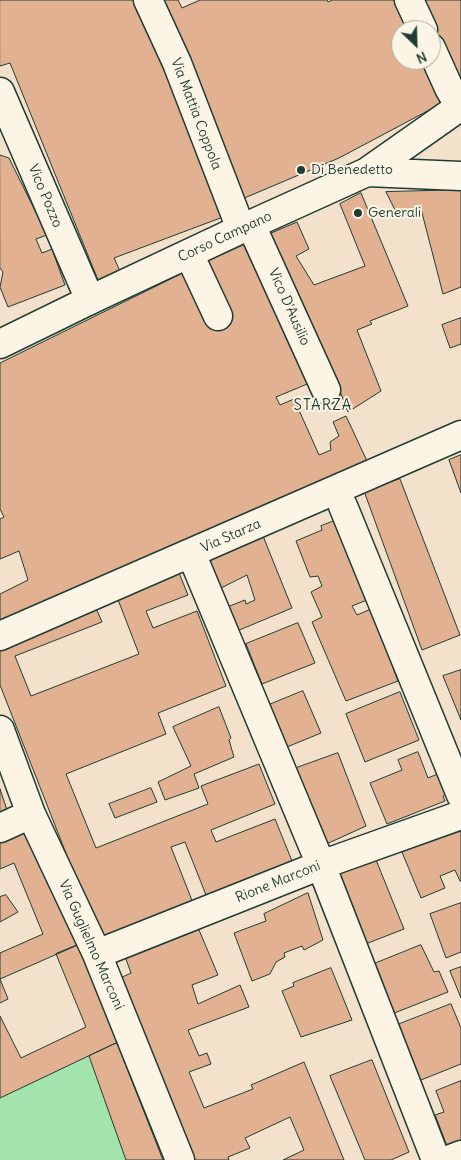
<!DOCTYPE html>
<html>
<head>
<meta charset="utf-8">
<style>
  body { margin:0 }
  #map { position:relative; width:461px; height:1160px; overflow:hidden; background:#f4e1cc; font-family:Delius,sans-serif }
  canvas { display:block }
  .north { position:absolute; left:391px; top:20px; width:50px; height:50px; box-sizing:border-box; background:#fcf5e5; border:1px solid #a4ab9e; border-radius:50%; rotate:156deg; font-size:14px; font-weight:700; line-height:20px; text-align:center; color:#1f3d34 }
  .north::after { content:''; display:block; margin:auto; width:18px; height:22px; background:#1f3d34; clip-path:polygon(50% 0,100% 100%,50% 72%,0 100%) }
</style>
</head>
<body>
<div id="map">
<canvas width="461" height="1160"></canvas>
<div class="north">N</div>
</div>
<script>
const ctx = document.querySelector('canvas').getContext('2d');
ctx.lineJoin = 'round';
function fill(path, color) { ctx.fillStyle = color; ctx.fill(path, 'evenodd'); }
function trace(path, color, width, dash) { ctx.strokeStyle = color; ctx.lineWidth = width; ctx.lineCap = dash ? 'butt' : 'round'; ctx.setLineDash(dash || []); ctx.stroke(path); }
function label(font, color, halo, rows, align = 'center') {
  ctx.font = font + ' Delius,sans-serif'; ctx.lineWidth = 4; ctx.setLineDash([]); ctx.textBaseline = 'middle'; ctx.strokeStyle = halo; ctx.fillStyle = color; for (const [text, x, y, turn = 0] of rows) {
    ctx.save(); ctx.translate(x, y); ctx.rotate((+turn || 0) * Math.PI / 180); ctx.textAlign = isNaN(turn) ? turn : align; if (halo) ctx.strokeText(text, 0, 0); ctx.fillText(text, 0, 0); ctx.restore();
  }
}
const green = new Path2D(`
  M89,1056L126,1160H0V1098Z`);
const building = new Path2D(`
  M0,0H138L223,217L114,258L120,271L98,280L10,63L0,66Z
  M158,0H178L182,8L200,0H327L328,2L332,0H401L416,30H401V60H430L450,99L339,158L235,202Z
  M419,0H461V86L431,32Z
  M0,155L9,158L47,235L36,239L42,253L52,249L65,285L8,307L0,287L3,272L0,268Z
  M461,190V287L443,294L421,209L398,216L386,192Z
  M361,193L408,306L370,321L372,324L357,330L381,391L348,412L336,381L264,236L297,222L309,249L296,256L314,285L365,266L340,204Z
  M253,241L312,382L276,397L280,405L294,399L319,455L331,450L330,442L339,436L333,422L346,416L367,461L0,626V594L28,580L19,551L0,559V519L4,517L0,509V363L201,264Z
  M461,318V344L450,348L442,325Z
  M461,455V493L449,460Z
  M400,479L460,635L422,650L364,491Z
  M340,519L372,598L352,606L357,615L371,609L398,681L346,701L312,622L322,617L311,592L322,586L318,576L310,577L296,541L322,530L321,526Z
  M263,536L292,608L237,631L227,607L245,600L246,604L255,600L247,575L217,590L207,564L225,550Z
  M179,573L188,595L146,611L153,628L197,611L226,686L158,713L166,734L66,774L96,848L208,804L201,786L259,764L275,804L211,830L216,842L275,819L292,861L206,895L185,842L171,847L193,903L100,940L0,685V644L95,606L102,622L15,656L31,696L139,654L117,597Z
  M298,623L315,663L262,684L246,644Z
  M461,670V720L443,676Z
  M303,691L321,733L282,749L264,707Z
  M400,692L419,740L365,762L346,714Z
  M219,707L231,738L229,740L234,757L194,774L199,788L165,800L158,782L191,766L173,727Z
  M418,752L428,778L440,773L448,793L443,796L445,801L387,824L370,783L402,770L398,760Z
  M338,753L366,826L322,846L291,770Z
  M151,788L157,802L115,818L109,804Z
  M0,789L10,819L0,824Z
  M26,828L80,944L0,979V953L43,934L14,863L0,869V838Z
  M461,829V881H460L455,870L440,876L445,888L421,898L399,845Z
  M374,855L404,929L363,945L332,871Z
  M308,893L323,940L304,950L302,946L284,953L285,957L276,962L270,974L252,981L234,933L266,921L264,914Z
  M6,895L18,912L0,922V897Z
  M461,903V952L446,958L430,914Z
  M199,930L218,975L192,985L198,1004L240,985L249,1007L188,1030L199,1056L207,1053L211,1064L189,1072L204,1108L253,1089L251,1085L304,1062L344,1160H283L304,1150L290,1117L245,1138L250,1148L228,1157L229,1160H192L118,979L131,973L126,959Z
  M80,944L120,1041L0,1098V1016L21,1058L86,1027L56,954Z
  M421,945L434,972L439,971L448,992L389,1015L369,966Z
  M461,967V998L450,971Z
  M331,968L352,1020L301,1037L282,991L294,986L293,983Z
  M0,979L8,999L0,1003Z
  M451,1004L461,1028V1064L416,1082L392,1027Z
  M117,1043L163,1160H126L89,1056Z
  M372,1060L409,1152L391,1160H365L330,1076Z
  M461,1081V1140L447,1146L435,1115L444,1112L436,1091Z`);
const street = new Path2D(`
  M148,0L177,63L241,229
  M409,0L423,30
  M431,48L449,88L460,107
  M0,92L90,300
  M251,225L326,390
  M189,254L218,316
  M343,506L461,795
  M191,553L321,865L436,1160
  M0,636L461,435
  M0,730L31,814L97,954L180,1160
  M0,828L31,814
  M97,954L321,865L461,815
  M448,1160L461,1155`);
const secondary = new Path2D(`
  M367,172L461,106
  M0,344L90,300L241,229L367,172L461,176`);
const markers = [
  [301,170,5,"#1f3d34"],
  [358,213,5,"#1f3d34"]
];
const streetNames = [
  ["Via Mattia Coppola",196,114,69],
  ["Vico Pozzo",45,196,67],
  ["Corso Campano",225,237,-25],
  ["Vico D'Ausilio",289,307,66],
  ["Via Starza",231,536,-24],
  ["Rione Marconi",278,882,-22],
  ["Via Guglielmo Marconi",91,945,66]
];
const poiNames = [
  ["Di Benedetto",311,170],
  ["Generali",368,213]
];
const neighbourhoodNames = [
  ["STARZA",323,406]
];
fill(green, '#a3e3ac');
fill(building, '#e1b192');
trace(building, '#1f3d34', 1);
trace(street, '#1f3d34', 31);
trace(secondary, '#1f3d34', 31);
trace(street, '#fcf5e5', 28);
trace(secondary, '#fcf5e5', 28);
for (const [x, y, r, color] of markers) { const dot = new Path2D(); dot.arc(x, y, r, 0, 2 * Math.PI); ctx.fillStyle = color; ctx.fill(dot); trace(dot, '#fcf5e5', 2); }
label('14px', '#1f3d34', '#fcf5e5', streetNames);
label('14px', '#1f3d34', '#fcf5e5', poiNames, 'left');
ctx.letterSpacing = '1px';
label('15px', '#1f3d34', '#fcf5e5', neighbourhoodNames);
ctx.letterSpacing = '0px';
</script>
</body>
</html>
